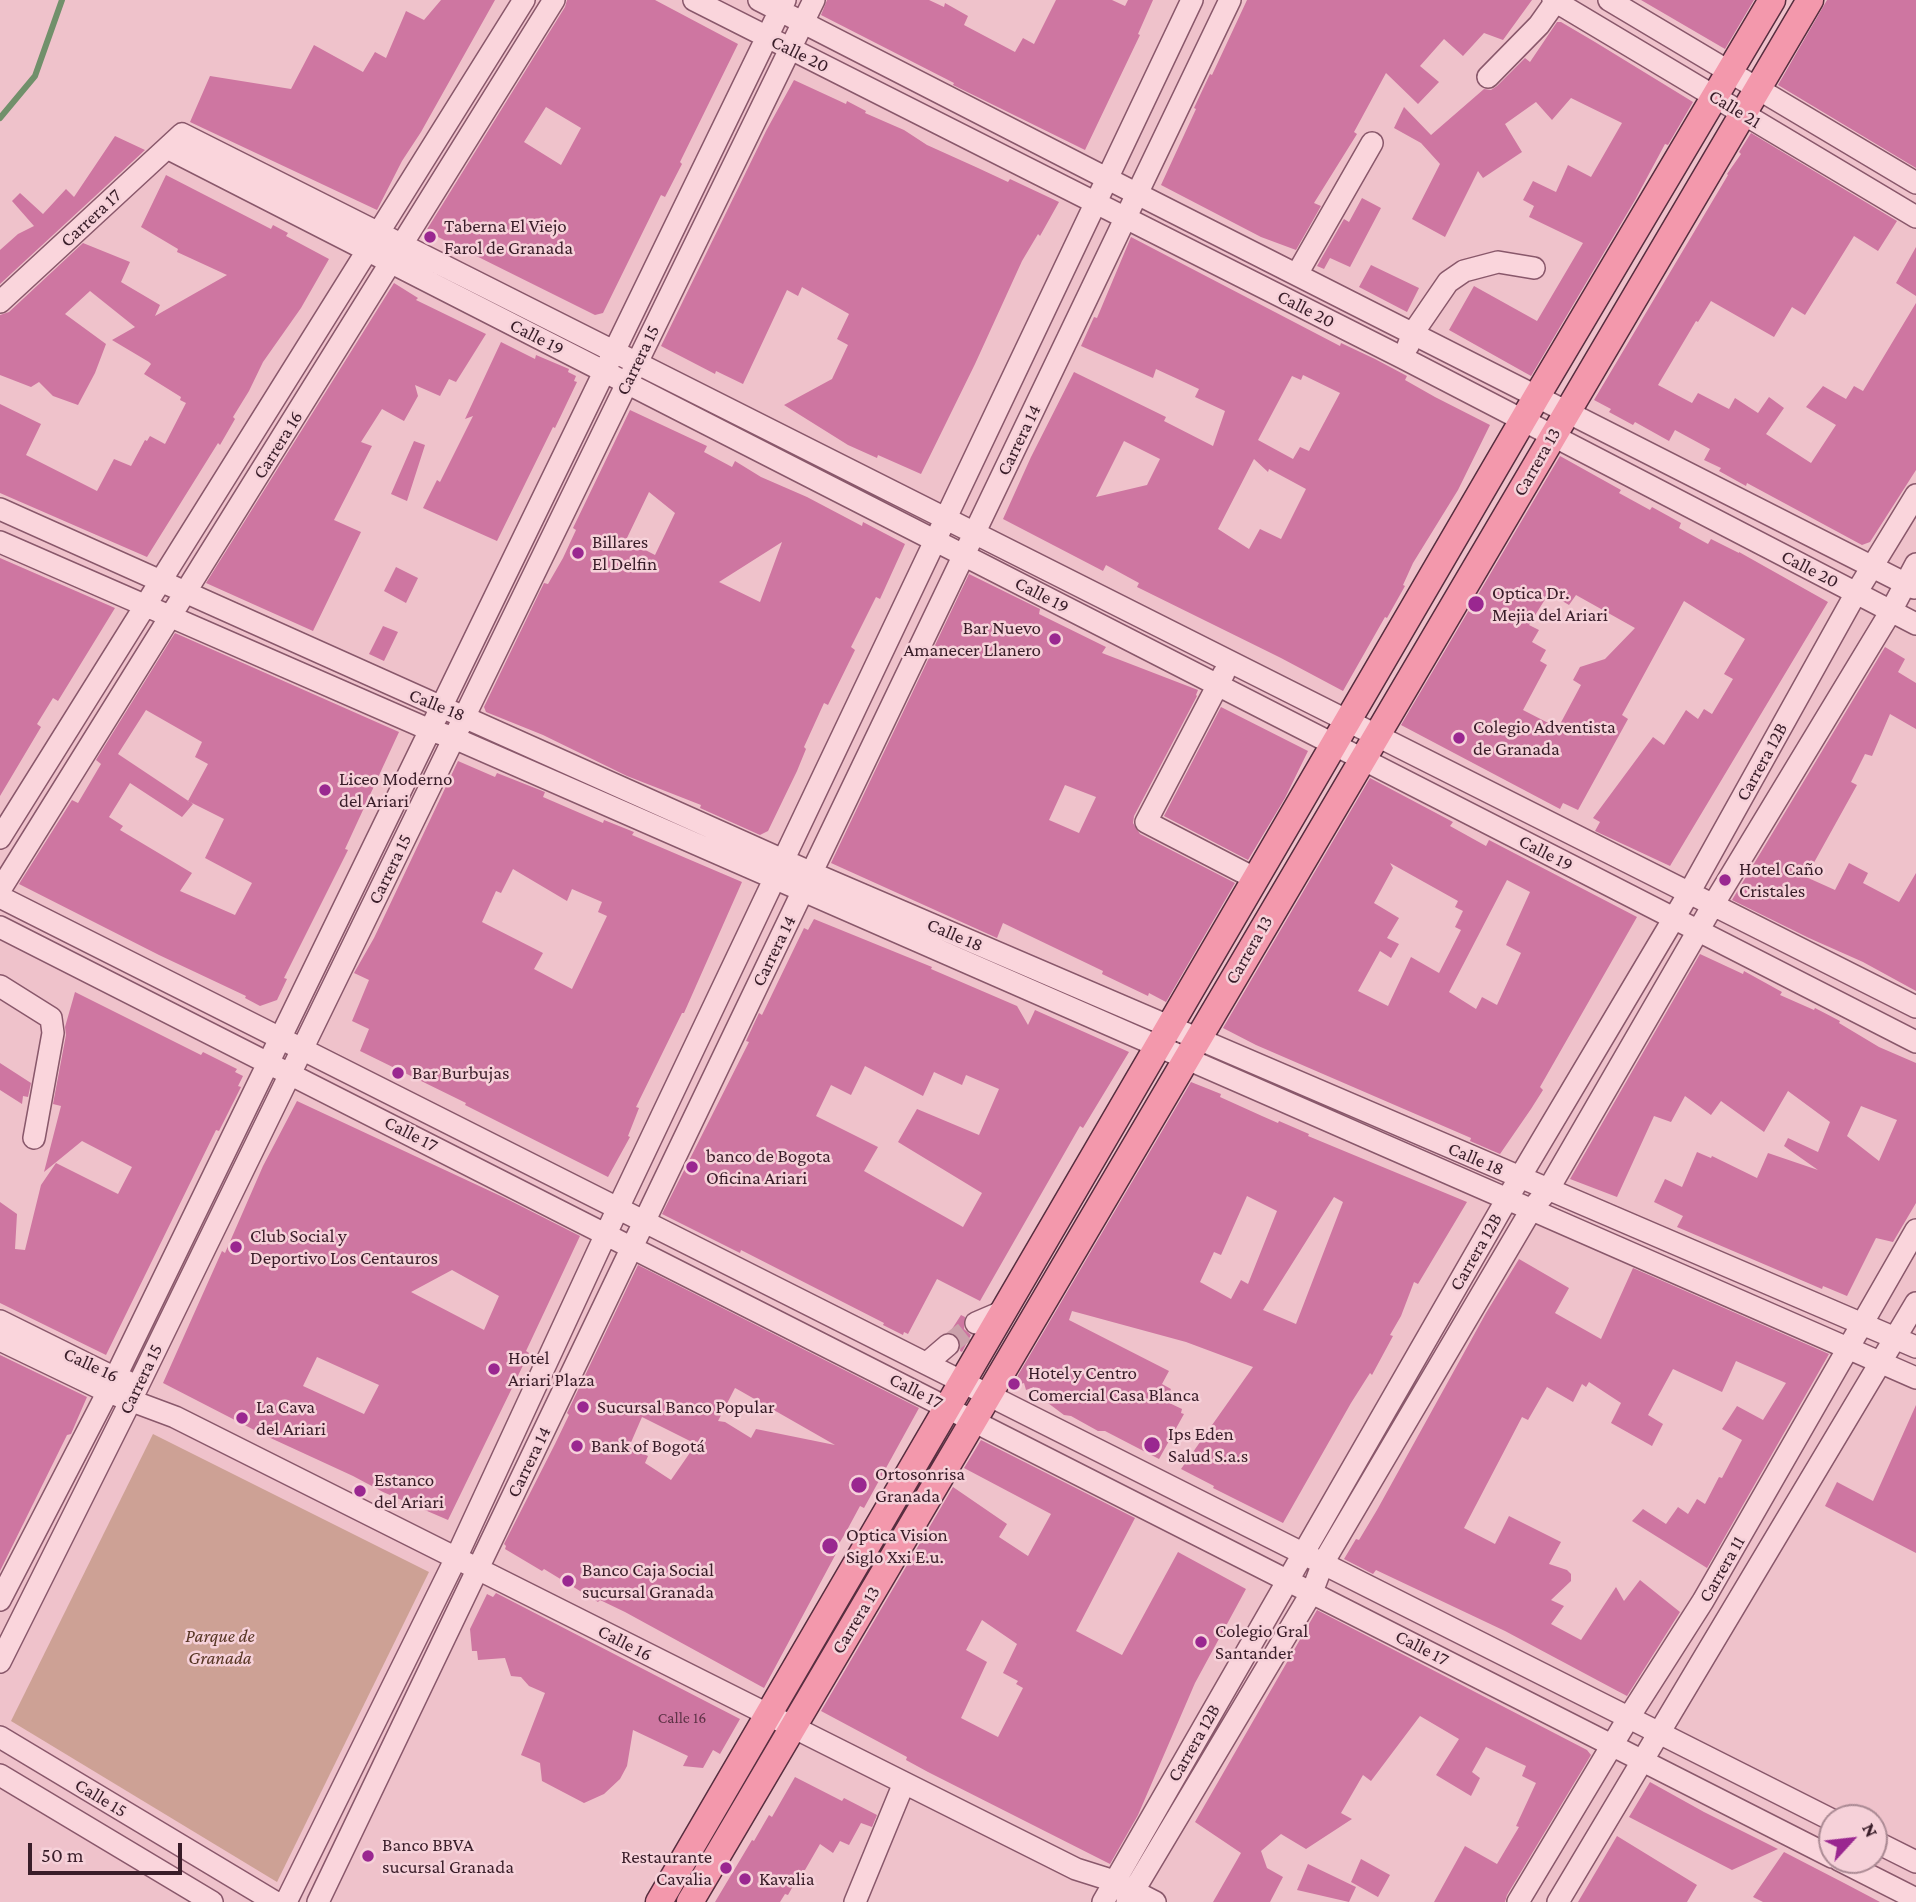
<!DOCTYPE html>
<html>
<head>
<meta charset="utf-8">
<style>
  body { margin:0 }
  #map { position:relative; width:1916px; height:1902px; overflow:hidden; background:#efc2cb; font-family:"Crimson Pro",serif }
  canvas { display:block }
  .north { position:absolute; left:1818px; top:1804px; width:70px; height:70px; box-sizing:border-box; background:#f6d1d9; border:2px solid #aa8993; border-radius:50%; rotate:63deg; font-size:19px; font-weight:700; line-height:28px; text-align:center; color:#391d29 }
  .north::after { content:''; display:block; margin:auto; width:24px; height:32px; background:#9a2790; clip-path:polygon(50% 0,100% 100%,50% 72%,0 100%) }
  .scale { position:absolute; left:28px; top:1843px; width:154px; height:32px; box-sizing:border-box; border:4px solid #391d29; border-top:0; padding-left:9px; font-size:21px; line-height:24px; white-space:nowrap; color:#391d29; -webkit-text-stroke:5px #f6d1d9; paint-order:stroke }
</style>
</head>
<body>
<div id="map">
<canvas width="1916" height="1902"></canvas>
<div class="north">N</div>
<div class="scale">50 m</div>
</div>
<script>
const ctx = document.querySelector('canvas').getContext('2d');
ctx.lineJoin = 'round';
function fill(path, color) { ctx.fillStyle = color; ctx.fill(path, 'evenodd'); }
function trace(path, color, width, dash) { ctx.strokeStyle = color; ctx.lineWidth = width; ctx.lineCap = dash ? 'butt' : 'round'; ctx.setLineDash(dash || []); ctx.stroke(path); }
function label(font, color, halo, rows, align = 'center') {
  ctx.font = font + ' "Crimson Pro",serif'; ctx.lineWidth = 5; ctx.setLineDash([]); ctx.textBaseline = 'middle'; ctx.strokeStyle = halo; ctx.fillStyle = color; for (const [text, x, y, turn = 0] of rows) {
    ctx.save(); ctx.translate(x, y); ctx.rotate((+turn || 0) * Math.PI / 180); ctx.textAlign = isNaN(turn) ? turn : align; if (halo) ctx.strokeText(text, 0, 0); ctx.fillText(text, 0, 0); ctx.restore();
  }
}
const green = new Path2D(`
  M153,1434L429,1572L277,1882L11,1721Z`);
const stream = new Path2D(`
  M0,118L35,76L62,0`);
const building = new Path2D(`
  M441,0H495L421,132L402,161L377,210L190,122L210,76L291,89L314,45L363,72L375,52L386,58L406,11L424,20Z
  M567,0H655L738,44L680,162L682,164L665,197L661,195L603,313L595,315L426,231L565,7ZM546,107L581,128L561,165L524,142Z
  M827,0H929L944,7L945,3L968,16L964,25L1015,52L1023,38L1034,44L1056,0H1112L1125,6L1128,0H1153L1138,34L1140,35L1085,150L953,85L954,83L821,15Z
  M1247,0H1532L1503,40L1484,33L1463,56L1444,39L1420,66L1439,82L1418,104L1386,73L1354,132L1357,134L1314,203L1321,206L1296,250L1261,237L1161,185L1196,109L1194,108L1210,74L1212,75Z
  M1641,0H1754L1725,49Z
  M1827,0H1916V168L1778,85Z
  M1557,22H1561L1595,42L1693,102L1668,145L1665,144L1635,200L1531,376L1449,330L1474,286L1537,321L1583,243L1529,217L1534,206L1523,200L1533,181L1556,192L1568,165L1591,177L1622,123L1571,98L1552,120L1536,102L1505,124L1522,152L1483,178L1478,171L1445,237L1412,219L1440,164L1421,143L1394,128L1404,107L1431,135L1484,89L1491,90L1497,86L1525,58L1530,62Z
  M794,80L846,104L847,101L866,111L865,113L904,130L927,145L978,168L1008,182L1010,179L1059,202L1040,236L1038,234L1022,261L975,364L921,474L878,455L877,458L848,445L784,405L832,379L848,345L837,339L849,314L802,287L798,296L787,290L743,384L716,371L715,374L661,346L766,131Z
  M1751,133L1897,221L1878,251L1854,236L1805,315L1792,307L1774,337L1711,301L1698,322L1696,321L1658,385L1692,403L1698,393L1729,409L1735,398L1758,413L1769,397L1784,408L1766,434L1811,463L1836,425L1806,407L1823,386L1846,399L1854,386L1863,391L1916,303V470L1870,542L1862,545L1747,483L1746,486L1719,471L1721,468L1704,460L1710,449L1675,430L1669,441L1635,422L1633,425L1609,412L1611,409L1594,400L1728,175L1727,174L1741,154L1739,152Z
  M115,136L145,150L0,284V250L18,234L34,226L12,201L20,193L43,214L66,189L74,197Z
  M166,175L271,229L273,225L288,233L286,236L329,259L301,308L263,362L249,391L233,417L235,419L220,445L218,443L147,557L0,493V404L41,424L26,455L97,491L114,459L131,466L145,440L147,441L150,436L165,444L186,403L180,400L181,397L144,374L151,364L149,362L112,340L135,327L90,291L65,314L106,344L95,373L78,405L53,396L39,382L31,387L0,375V315L9,312L83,243L130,262L121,282L160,305L155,316L227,275L177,252L178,249L141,227Z
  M1362,198L1381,208L1350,267L1330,258L1324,269L1317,266L1344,219L1349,222Z
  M1131,237L1340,346L1341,343L1375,359L1407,376L1405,380L1435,397L1490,425L1458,490L1413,563L1403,585L1405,586L1387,618L1385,617L1343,691L1281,658L1137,587L1139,583L1106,565L1103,571L1003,519L1031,457L1074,372L1166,417L1164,421L1213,446L1225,411L1195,397L1199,389L1156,369L1153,378L1081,346L1094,317L1097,318ZM1303,375L1340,393L1309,451L1300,447L1293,459L1258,440L1292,376L1301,380ZM1124,441L1160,459L1147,485L1096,497ZM1254,459L1268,472L1269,469L1306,489L1281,539L1260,529L1249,549L1218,529Z
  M1916,247V296L1896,283Z
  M1371,265L1419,288L1407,312L1359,287Z
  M394,283L418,298L416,300L486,334L456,382L449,379L440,396L415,385L418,396L404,421L382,409L361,442L372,446L334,520L361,532L313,631L206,583Z
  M501,342L535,359L536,355L569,369L568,372L576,376L574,381L577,382L555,428L553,427L497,541L423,508L437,480L440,482L473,416L465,419Z
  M630,410L707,446L704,452L732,467L735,461L761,477L807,497L862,526L863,522L905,544L880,599L876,597L851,647L855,650L828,705L824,703L804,747L806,749L797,771L768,831L760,835L700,808L701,805L627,776L543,735L486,712L484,707L544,583L548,584L563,558L576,530L573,528ZM649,492L675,513L655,555L626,540ZM782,542L760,602L719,582Z
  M414,441L425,445L407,501L391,494Z
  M1560,456L1621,490L1619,493L1650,510L1652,507L1681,523L1679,528L1708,544L1711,539L1739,553V552L1828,602L1670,866L1595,831L1600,822L1593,818L1653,737L1664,745L1686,710L1698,719L1704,709L1712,714L1733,679L1724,674L1745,639L1684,601L1622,715L1628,719L1578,810L1563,803L1560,809L1401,725ZM1549,593L1569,605L1576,595L1635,628L1605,659L1580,667L1573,680L1581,685L1558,728L1523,710L1547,665L1540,661L1546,650L1532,642L1539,630L1529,625Z
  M0,558L115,608L58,701L53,698L37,724L41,727L0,796Z
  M396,567L418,578L406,603L384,591Z
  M969,574L1040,609L1039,614L1106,647L1102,653L1198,690L1196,695L1197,696L1134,816L1133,823L1140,834L1235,883L1166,1002L1149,993L1148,996L1102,974L1103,971L1003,923L997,938L831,863ZM1065,785L1096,797L1079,833L1049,820Z
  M383,626L398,632L384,661L369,654Z
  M175,633L399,732L345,849L348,850L284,978L287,979L277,1000L260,1006L245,998L246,996L159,955L19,884L72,800L78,803L101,764L96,760ZM146,710L202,742L195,757L208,764L188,801L224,819L205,858L252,883L235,915L180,891L192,873L120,830L123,826L109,817L130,783L182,817L193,804L118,754Z
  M1885,647L1905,659L1898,672L1916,683V729L1890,714L1872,756L1865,754L1851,782L1857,785L1806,877L1835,890L1849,863L1868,873L1863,883L1899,902L1916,873V991L1863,962L1809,938L1732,900Z
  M1221,707L1308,751L1285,798L1248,860L1164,816Z
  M458,761L495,777L497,773L545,792L543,797L603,823L604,820L634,832L632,835L742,882L684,1013H682L636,1107L639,1108L628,1136L630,1137L608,1177L465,1105L466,1103L360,1051L369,1029L352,1021L369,980L354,973L374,938ZM513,869L567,901L572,889L602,902L598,912L607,916L572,989L534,969L543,953L482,922L496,891L501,893Z
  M1370,778L1453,822L1450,826L1486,846L1489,840L1637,917L1540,1087L1543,1090L1531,1109L1500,1154L1470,1141L1471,1138L1256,1045L1223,1028ZM1390,863L1458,901L1455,907L1463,911L1455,927L1461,930L1439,973L1411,957L1388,1006L1358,991L1380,951L1391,958L1399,944L1387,938L1399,918L1374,903L1393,868ZM1507,880L1530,892L1506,945L1521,953L1497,1005L1482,997L1476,1009L1449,992Z
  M814,919L932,967L931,969L1017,1006L1028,1025L1035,1010L1129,1052L1083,1128L1080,1126L980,1301L937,1279L908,1334L904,1332L903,1335L883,1325L884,1323L741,1250L740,1253L662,1214L749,1042L746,1041L759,1013L762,1015L804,928L808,930ZM865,1066L923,1096L934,1072L962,1085L966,1075L999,1089L979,1135L917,1109L898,1142L982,1193L963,1227L864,1171L878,1147L816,1116L831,1085L851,1095Z
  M1700,954L1743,974L1744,971L1782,992L1780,995L1814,1010L1815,1008L1840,1021L1839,1023L1879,1047L1916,1063V1203L1893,1242L1876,1238L1847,1296L1823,1286L1822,1289L1677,1227L1683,1216L1654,1202L1665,1179L1682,1187L1697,1152L1711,1158L1712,1156L1757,1178L1768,1153L1818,1170L1784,1146L1788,1138L1818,1152L1830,1122L1788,1091L1764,1132L1721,1101L1711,1115L1685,1096L1671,1122L1654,1116L1617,1197L1570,1179ZM1861,1106L1897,1120L1879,1161L1847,1136Z
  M75,992L201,1055L203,1052L237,1069L235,1072L243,1076L238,1086L241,1087L219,1131L216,1130L106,1355L0,1303V1202L17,1214L15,1249L25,1250L41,1185L56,1163L118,1194L132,1167L82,1141L44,1172L61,1106L53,1104L66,1035L65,1027Z
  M0,1063L31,1083L28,1097L23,1096L22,1104L0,1090Z
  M1191,1082L1221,1094L1220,1097L1262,1116L1278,1123L1279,1121L1309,1134L1308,1136L1467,1202L1418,1284L1414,1282L1401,1316L1390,1335L1393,1336L1372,1375L1370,1373L1351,1403L1283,1523L1213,1488L1214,1486L1181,1469L1253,1367L1186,1342L1072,1311L1069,1320L1169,1371L1162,1384L1171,1389L1165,1401L1182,1409L1181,1413L1184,1414L1159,1459L1105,1431H1098L1071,1416L1064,1415L1048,1403L1047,1398L1041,1399L1040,1394L1036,1395L1034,1387L1026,1390L1024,1383L1018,1385L1017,1377ZM1247,1196L1277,1211L1248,1284L1241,1280L1231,1299L1200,1282L1214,1252L1221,1255ZM1334,1197L1343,1202L1296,1324L1263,1310Z
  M297,1101L505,1198L580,1236L526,1351L529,1353L448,1520L383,1492L353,1476L264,1435L163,1383L222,1251L225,1253L263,1166ZM452,1270L499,1296L484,1330L411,1292ZM317,1357L379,1385L364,1414L303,1386Z
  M1519,1259L1569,1288L1555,1313L1601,1339L1633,1268L1829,1354L1707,1568L1632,1521L1643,1509L1666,1524L1678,1507L1688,1514L1697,1499L1705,1504L1719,1477L1722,1478L1742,1440L1722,1429L1737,1406L1763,1420L1786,1383L1736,1361L1722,1392L1673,1369L1648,1415L1663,1424L1652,1446L1611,1423L1621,1403L1589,1382L1586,1387L1582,1384L1573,1402L1547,1387L1528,1420L1522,1417L1464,1528L1495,1544L1509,1516L1561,1542L1549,1564L1567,1570L1571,1574V1581L1551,1600L1564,1606L1551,1624L1581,1640L1616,1587L1624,1601L1640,1580L1680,1612L1627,1696L1505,1631L1376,1570L1373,1574L1344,1559L1356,1539L1359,1540L1377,1510L1486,1313Z
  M638,1265L919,1408L864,1508L860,1506L846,1532L837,1547L839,1548L764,1688L625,1612L600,1600L598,1602L544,1569L542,1571L505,1549L506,1546L504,1544L555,1444L569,1415L567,1413ZM735,1388L737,1389L835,1445L756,1429L751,1438L725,1422L718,1421ZM642,1417L696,1444L671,1480L645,1463L648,1456L629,1447Z
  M961,1315L965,1317L964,1329L971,1335L962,1352L960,1351L961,1343L958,1337L950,1332Z
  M0,1355L87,1397L71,1434L67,1435L0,1571Z
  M1916,1405V1553L1825,1506L1837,1482L1873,1501Z
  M981,1440L1135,1518L1076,1631L1122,1655L1178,1552L1246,1589L1195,1683L1138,1815L1110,1864L928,1772L906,1760L907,1757L821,1711L953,1487L1007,1524L999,1537L1028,1556L1051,1514L964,1468ZM982,1620L1017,1644L1003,1673L1018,1681L1016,1684L1023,1688L998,1737L961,1718L987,1662L966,1650Z
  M496,1593L740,1719L720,1754L713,1750L703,1768L683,1766L688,1756L633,1730L627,1766L620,1779L604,1794L584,1803L542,1781L540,1763L521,1755L545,1693L529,1686L521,1677L511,1676L505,1658L478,1660L477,1651H472L470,1629L487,1594L493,1597Z
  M1317,1610L1587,1750L1591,1755L1507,1895L1505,1902H1434L1465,1846L1497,1864L1519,1827L1516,1826L1536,1783L1522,1776L1526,1766L1486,1747L1472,1772L1480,1778L1471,1796L1436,1775L1459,1739L1420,1716L1371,1781L1363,1775L1341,1813L1352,1819L1306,1849L1281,1834L1261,1851L1267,1868L1283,1877L1270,1902H1213L1241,1853L1195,1822Z
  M795,1777L842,1801L844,1798L877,1815L872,1827L861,1823L849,1845L840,1841L833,1853L820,1844L805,1870H802L788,1895L785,1894L780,1902H715L752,1840L754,1841L769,1815L772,1817Z
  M1650,1782L1704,1812L1778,1849L1732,1870L1629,1817Z
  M1617,1836L1697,1885L1687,1902H1578Z
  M1784,1852L1844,1883L1880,1902H1763L1753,1897Z
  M1361,1859L1390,1875L1378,1897L1351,1882Z
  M1308,1864L1356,1887L1349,1902L1297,1890Z`);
const minorTunnel = new Path2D(`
  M948,1345L976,1323`);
const minor = new Path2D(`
  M694,0L1403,358L1916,624
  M759,0C1143,198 1529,393 1914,588
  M1553,0L1916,217
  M1609,0L1916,183
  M1488,77L1539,25L1556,1
  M167,148L1916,1042
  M1297,274L1372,143
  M0,302L182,134L1916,1007
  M1408,346L1413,333L1448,282L1464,271L1498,262L1534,268
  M0,509L812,873L1916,1347
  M0,542L430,730L454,738L1916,1378
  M1224,673L1146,822L1256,879
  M0,838L524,0
  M0,890L554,0
  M0,897L1832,1820
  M0,927L1832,1857
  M0,986L51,1018L53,1033L34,1138
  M0,1321L115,1378L126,1381
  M976,1323L1004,1311
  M0,1340L108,1392L175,1417L1076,1869L1114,1881L1155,1902
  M927,1363L948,1345
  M0,1600L115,1378L785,0
  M0,1662L131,1400L814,0
  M0,1737L275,1902
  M0,1775L212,1902
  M1874,1841L1916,1862
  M1839,1860L1916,1899
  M286,1902L456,1558L618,1208L1192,0
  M318,1902L1230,0
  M855,1902L904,1783
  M1103,1902L1507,1199L1689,893L1856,593L1916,495
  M1127,1902L1312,1592L1323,1563L1531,1210L1548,1190L1713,905L1891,611L1916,564
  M1518,1902L1629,1717L1703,1601L1916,1230
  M1558,1902L1916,1303`);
const major = new Path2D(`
  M659,1902L1537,396L1772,0
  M690,1902L1810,0`);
const markers = [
  [430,237,7,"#9a2790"],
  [578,553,7,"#9a2790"],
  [1476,604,9,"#9a2790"],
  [1055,639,7,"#9a2790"],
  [1459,738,7,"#9a2790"],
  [325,790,7,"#9a2790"],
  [1725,880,7,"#9a2790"],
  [398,1073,7,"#9a2790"],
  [692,1167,7,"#9a2790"],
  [236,1247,7,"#9a2790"],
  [494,1369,7,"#9a2790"],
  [1014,1384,7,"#9a2790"],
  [583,1407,7,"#9a2790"],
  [242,1418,7,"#9a2790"],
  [1152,1445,9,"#9a2790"],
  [577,1446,7,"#9a2790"],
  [859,1485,9,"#9a2790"],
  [360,1491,7,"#9a2790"],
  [830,1546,9,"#9a2790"],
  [568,1581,7,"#9a2790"],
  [1201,1642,7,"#9a2790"],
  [368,1856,7,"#9a2790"],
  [726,1868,7,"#9a2790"],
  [745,1879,7,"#9a2790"]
];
const numberNames = [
  ["Calle 16",682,1718]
];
const streetNames = [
  ["Calle 20",800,54,26],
  ["Calle 21",1735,109,31],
  ["Carrera 17",91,218,-43],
  ["Calle 20",1306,309,27],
  ["Calle 19",537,337,27],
  ["Carrera 15",638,360,-64],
  ["Carrera 14",1019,440,-64],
  ["Carrera 16",278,445,-58],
  ["Carrera 13",1537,462,-60],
  ["Calle 20",1810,569,27],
  ["Calle 19",1042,595,27],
  ["Calle 18",437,705,22],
  ["Carrera 12B",1762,762,-61],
  ["Calle 19",1546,853,27],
  ["Carrera 15",390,869,-64],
  ["Calle 18",955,935,23],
  ["Carrera 13",1249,950,-60],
  ["Carrera 14",774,951,-64],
  ["Calle 17",411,1134,27],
  ["Calle 18",1476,1159,23],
  ["Carrera 12B",1476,1252,-60],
  ["Calle 16",91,1365,25],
  ["Carrera 15",141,1379,-64],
  ["Calle 17",916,1391,27],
  ["Carrera 14",529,1462,-64],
  ["Carrera 11",1722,1569,-60],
  ["Carrera 13",856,1620,-59],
  ["Calle 16",625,1643,27],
  ["Calle 17",1422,1648,27],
  ["Carrera 12B",1194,1743,-60],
  ["Calle 15",101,1798,31]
];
const poiNames = [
  ["Taberna El Viejo",444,226],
  ["Farol de Granada",444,248],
  ["Billares",592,542],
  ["El Delfin",592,564],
  ["Optica Dr.",1492,593],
  ["Mejia del Ariari",1492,615],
  ["Bar Nuevo",1041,628,"right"],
  ["Amanecer Llanero",1041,650,"right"],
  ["Colegio Adventista",1473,727],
  ["de Granada",1473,749],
  ["Liceo Moderno",339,779],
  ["del Ariari",339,801],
  ["Hotel Caño",1739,869],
  ["Cristales",1739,891],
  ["Bar Burbujas",412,1073],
  ["banco de Bogota",706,1156],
  ["Oficina Ariari",706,1178],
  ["Club Social y",250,1236],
  ["Deportivo Los Centauros",250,1258],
  ["Hotel",508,1358],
  ["Ariari Plaza",508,1380],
  ["Hotel y Centro",1028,1373],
  ["Comercial Casa Blanca",1028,1395],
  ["La Cava",256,1407],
  ["del Ariari",256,1429],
  ["Sucursal Banco Popular",597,1407],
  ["Ips Eden",1168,1434],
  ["Salud S.a.s",1168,1456],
  ["Bank of Bogotá",591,1446],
  ["Ortosonrisa",875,1474],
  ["Granada",875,1496],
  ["Estanco",374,1480],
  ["del Ariari",374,1502],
  ["Optica Vision",846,1535],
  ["Siglo Xxi E.u.",846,1557],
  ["Banco Caja Social",582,1570],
  ["sucursal Granada",582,1592],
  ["Colegio Gral",1215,1631],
  ["Santander",1215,1653],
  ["Banco BBVA",382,1845],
  ["sucursal Granada",382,1867],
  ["Restaurante",712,1857,"right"],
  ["Cavalia",712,1879,"right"],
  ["Kavalia",759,1879]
];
const parkNames = [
  ["Parque de",220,1636],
  ["Granada",220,1658]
];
fill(green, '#cda195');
trace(stream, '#71906b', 6);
fill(building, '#ce76a1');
trace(minorTunnel, '#cba1ab', 21, [21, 10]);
trace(minor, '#89586b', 24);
trace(major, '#572d3f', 29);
trace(minor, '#fad5dc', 21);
trace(major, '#f398ac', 26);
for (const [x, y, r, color] of markers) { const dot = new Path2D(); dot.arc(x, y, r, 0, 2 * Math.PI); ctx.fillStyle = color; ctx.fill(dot); trace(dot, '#f6d1d9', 2.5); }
label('16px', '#5e3347', null, numberNames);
label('19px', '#391d29', '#f6d1d9', streetNames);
label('19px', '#391d29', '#f6d1d9', poiNames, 'left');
label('italic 19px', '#563523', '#f6d1d9', parkNames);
</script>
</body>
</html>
